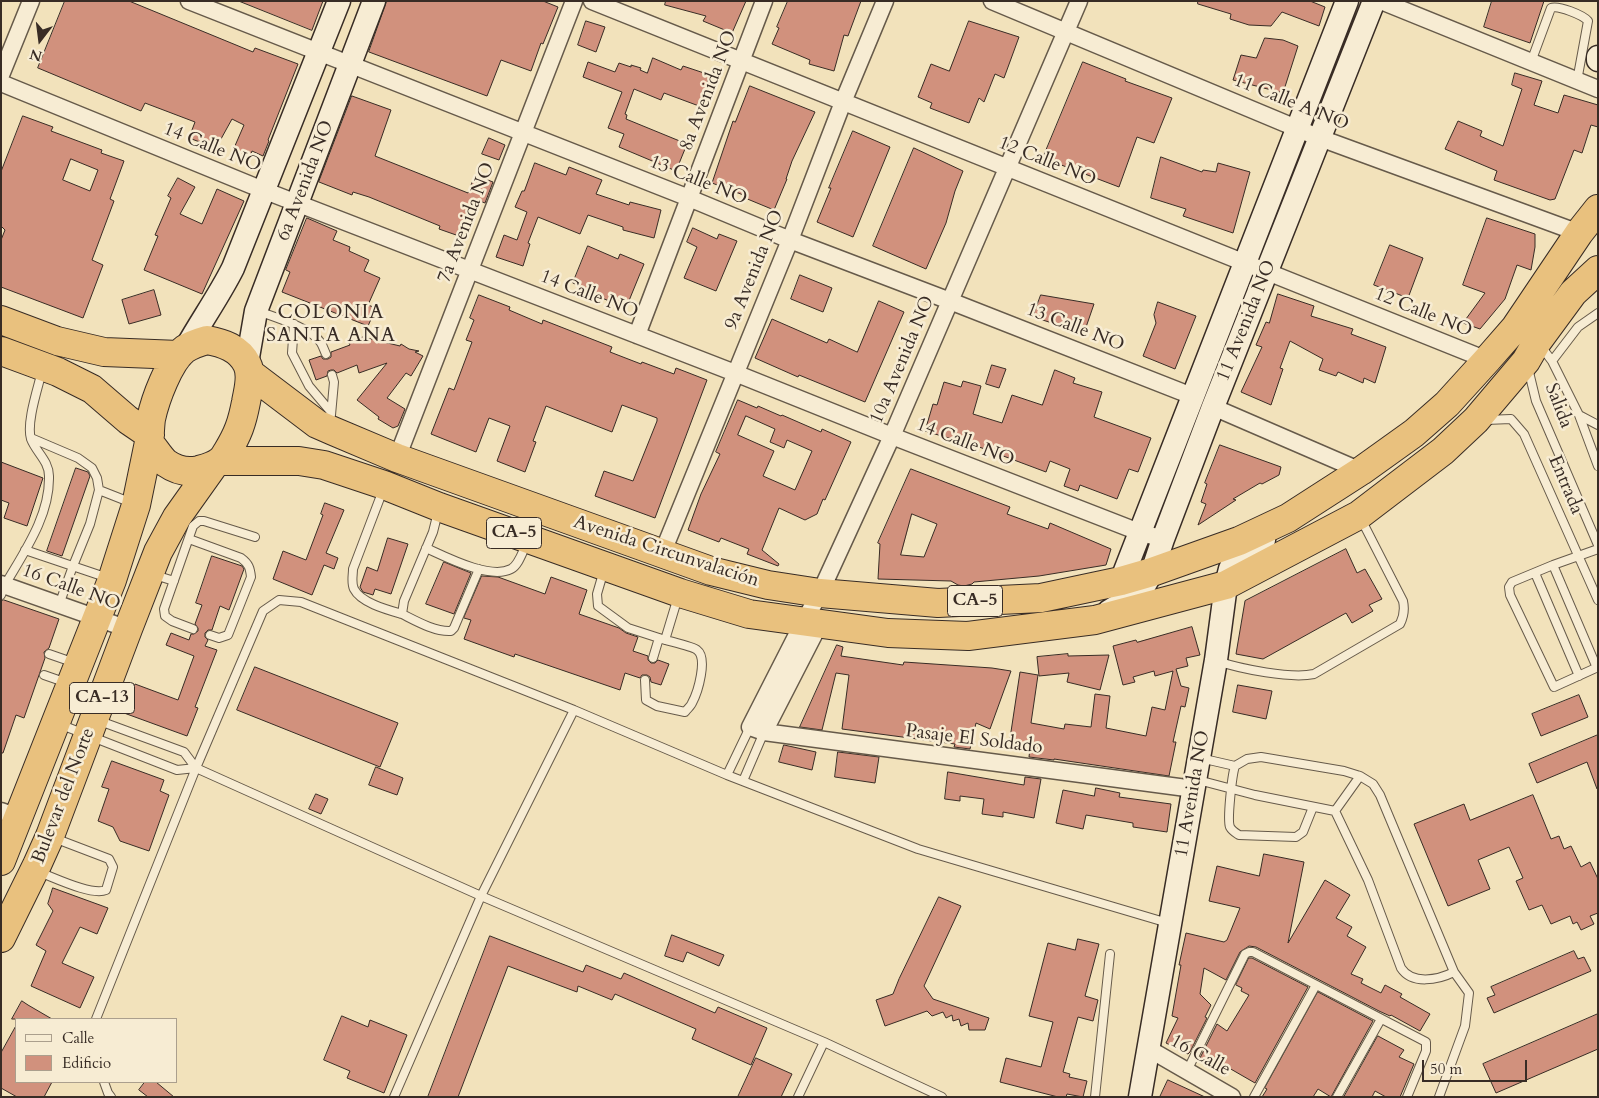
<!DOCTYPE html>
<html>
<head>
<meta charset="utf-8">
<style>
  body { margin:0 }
  #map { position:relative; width:1599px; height:1098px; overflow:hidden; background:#f2e2bb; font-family:Cardo,serif }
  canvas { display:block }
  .frame { position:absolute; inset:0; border:2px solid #382c25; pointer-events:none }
  .legend { position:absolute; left:15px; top:1018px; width:162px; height:65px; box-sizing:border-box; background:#f7ecd3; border:1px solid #ab9f8d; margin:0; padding:6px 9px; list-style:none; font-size:15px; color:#382c25 }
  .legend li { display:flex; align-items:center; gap:10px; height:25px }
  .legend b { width:25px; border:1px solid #ab9f8d }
  .north { position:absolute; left:15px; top:15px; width:50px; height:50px; -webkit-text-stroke:4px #f7ecd3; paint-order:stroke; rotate:195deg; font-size:14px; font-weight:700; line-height:20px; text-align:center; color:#382c25 }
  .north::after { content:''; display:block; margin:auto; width:18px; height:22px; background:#382c25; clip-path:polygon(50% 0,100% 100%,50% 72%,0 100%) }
  .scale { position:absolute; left:1422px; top:1060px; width:105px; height:22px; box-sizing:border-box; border:2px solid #382c25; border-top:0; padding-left:6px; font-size:15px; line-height:18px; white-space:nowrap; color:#382c25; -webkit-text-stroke:4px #f7ecd3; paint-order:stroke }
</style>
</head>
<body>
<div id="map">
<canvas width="1599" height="1098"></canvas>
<div class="frame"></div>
<ul class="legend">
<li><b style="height:6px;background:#f7ecd3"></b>Calle</li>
<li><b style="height:14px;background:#d1917d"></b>Edificio</li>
</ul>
<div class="north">N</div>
<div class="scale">50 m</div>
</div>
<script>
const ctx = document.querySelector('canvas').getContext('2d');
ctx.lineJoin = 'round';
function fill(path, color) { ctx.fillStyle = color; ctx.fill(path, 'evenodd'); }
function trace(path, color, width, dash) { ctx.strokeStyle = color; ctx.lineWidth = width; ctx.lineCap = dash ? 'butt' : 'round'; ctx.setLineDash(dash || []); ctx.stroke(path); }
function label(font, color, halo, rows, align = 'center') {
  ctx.font = font + ' Cardo,serif'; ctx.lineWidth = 5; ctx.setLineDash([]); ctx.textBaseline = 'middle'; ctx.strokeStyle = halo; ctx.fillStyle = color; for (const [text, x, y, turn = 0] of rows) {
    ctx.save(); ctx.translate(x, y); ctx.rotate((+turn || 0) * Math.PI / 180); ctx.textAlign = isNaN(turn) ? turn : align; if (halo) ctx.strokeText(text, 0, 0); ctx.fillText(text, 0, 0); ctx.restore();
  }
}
const building = new Path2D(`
  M65,1H129L253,52L255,48L298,64L268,140L269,141L263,156L252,151L248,161L231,155L244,125L232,119L216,148L189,138L195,122L145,103L141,111L38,68Z
  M239,1H323L312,30Z
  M387,1H543L558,7L543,44L541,43L531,71L501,60L487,96L369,52Z
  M666,1H746L732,33L703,21L706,16L665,5Z
  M788,1H861L848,36L844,35L834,71L809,64L810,60L772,44L779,28L777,27Z
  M1198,1H1310L1325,7L1319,26L1282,12L1271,26L1249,25L1230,19L1231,14L1198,4Z
  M1492,1H1544L1530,43L1484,27Z
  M586,21L605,27L596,52L578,45Z
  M969,21L1019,37L1004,78L995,74L984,102L979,98L969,123L930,108L932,103L918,97L931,64L949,71Z
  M1265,38L1283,40L1298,46L1283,93L1233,80L1241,55L1256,58Z
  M653,58L681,70L683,66L710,75L699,106L664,93L661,100L634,89L625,114L627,115L626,119L687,144L676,171L619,147L624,134L608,128L622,92L583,77L588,62L615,72L619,63L631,67V65L641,68L640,70L647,73Z
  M1083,62L1126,79L1125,81L1172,98L1154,143L1137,137L1119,187L1043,158Z
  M1515,73L1542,81L1534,105L1558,113L1564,95L1598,105V127L1591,125L1582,153L1574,150L1555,199L1550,200L1494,180L1497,171L1445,149L1458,121L1482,131L1480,136L1503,146L1522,89L1512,85Z
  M750,86L815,112L792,161L786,179H787L774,210L745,198L746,196L712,183L733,121L735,122Z
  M352,96L391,110L375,156L468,193L475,175L493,182L485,203L472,198L459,236L439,229L440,226L369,197L353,192L352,195L319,182Z
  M23,116L53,127L51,131L102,150L101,153L124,161L110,199L114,201L92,260L103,265L83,318L1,287V240L5,230L1,226V172ZM71,159L98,170L90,191L63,180Z
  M853,131L890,147L853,237L817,222L831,188H829Z
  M489,138L505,145L499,160L482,154Z
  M914,148L963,171L955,191L946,223L926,269L873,246Z
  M1161,157L1202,172L1203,170L1216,172L1218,163L1250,172L1233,233L1183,216L1186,209L1151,198Z
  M535,163L566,175L569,167L602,180L596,194L629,205L630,202L661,210L654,238L623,230V227L588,215L580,234L538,217L528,243L530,244L523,266L496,257L504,235L517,240L527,212L515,207L522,191H524Z
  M178,178L195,187L180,214L202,224L217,189L244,201L202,294L144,270L158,236L155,235L171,198L168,196Z
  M307,218L337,231L333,240L350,247L349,251L369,260L364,271L380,278L368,305L376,308L368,326L282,292L290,272L286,270Z
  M1487,218L1535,234V247L1531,270L1517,265L1505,299L1480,329L1463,323L1485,293L1463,285Z
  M693,228L717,239L719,234L737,241L716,291L684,278L697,247L687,242Z
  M1390,245L1423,258L1408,298L1374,285Z
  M588,246L618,259L620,254L644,264L626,308L602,298L603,296L573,283Z
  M800,275L832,288L823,312L791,299Z
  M154,290L161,315L129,324L122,300Z
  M1278,294L1314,306L1311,316L1353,329L1351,334L1386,347L1375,383L1364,378L1363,383L1338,372L1336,376L1319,370L1323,359L1290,341L1280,368L1283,369L1271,405L1241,392L1262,347L1256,345L1266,322L1269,323Z
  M479,295L510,307L509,310L542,324L543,320L612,347L610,352L641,364L642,362L674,374L676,368L707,380L655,518L595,496L604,471L633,481L657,421V418L622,405L612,432L546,406L533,441L536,442L525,472L497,461L510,426L489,418L476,452L431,434L449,388L454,390L472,342L466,340L474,320L470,318Z
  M1041,295L1094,304L1084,333L1033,317Z
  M879,301L904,312L865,402L799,375L798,377L755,358L772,319L827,343L829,339L857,352Z
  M1158,302L1196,316L1175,369L1143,356L1156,323L1154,315Z
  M363,337L400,346L401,344L409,349L419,351L415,352L423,356L411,376L406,373L387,398L405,409L398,426L393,428L378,419L379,417L357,400L387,363L359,373L357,365L337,373L334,370H331L328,371L327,376L316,380L309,360L321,356L323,359H328L331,357V352L350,345L349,343Z
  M992,365L1006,369L999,388L986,384Z
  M1055,370L1075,378L1073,383L1102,392L1094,417L1151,438L1138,472L1129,469L1117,499L1080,485L1078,491L1064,486L1070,469L1050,461L1046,472L982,448L925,431L933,404L937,405L944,382L961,387L963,381L981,386L973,414L1002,423L1012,395L1042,405Z
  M738,400L757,408L758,406L781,416L782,415L821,432L822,429L851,442L825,500L823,499L817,514L805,520L779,508L762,550L779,564L778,566L747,554L749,549L721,538L719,542L688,530L701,494L720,454L716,452ZM746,416L775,429L770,442L784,448L787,440L812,451L795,490L763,476L774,451L738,435Z
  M1220,445L1281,467L1279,475L1262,484L1260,483L1233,499L1236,500L1198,525L1206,504L1201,502L1207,484L1205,483Z
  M1,462L43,478L27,526L4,518L9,503L1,500Z
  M76,468L88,472L90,476L62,556L47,551Z
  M911,469L1010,507L1007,514L1048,529L1050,523L1111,549L1106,565L1039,576L974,582L972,584L964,586L958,585L951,581L878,579L880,544L878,543ZM912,514L937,524L924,557L901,555Z
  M325,503L344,510L326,553L338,558L334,569L324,565L312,595L273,579L283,551L306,560L323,515L321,514Z
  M388,538L408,544L391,594L375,589L373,595L363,592L360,587L367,567L377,571Z
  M1346,549L1357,573L1365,569L1382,599L1369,605L1373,611L1352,623L1346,613L1263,659L1236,654L1245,601Z
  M212,556L242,566L244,569L229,610L220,606L212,630H208L205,633V637L208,640L205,646L217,650L195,707L198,708L187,736L124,713L135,684L178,700L194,656L166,645L171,633L189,640L191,634H194L198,631V628L195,624L202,605L196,603Z
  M444,562L471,573L454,614L426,604Z
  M482,576L498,577L545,594L551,577L587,590L579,614L619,628L626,633L638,637L633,651L648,656V660L651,663H655L658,660L669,664L661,685L651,682L650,677L647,675H642L640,678L625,673L620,690L515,654L514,657L464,639L471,620L464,618Z
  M4,600L59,619L49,648L44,652L45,658L24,718L16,715L3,753H1V601Z
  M1192,627L1200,655L1186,658L1188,666L1176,669L1181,686L1189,688L1185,707L1181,706L1173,742H1176L1169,776L1054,759V760L1029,757L1030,748L1009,745L1020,672L1038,675L1031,723L1064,729L1065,724L1091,727L1095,694L1110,696L1106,728L1146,736L1152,707L1165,710L1173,671L1155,676L1154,671L1133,677L1135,682L1123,685L1113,646L1136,640L1137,642Z
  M837,645L843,647L841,656L903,665L904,662L992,668L1011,671L990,729L976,723L970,749L954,747L955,744L842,729L849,675L836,673L822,730L800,727Z
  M1068,654V656L1109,655L1100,690L1067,682L1069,673L1039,676L1037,657Z
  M255,667L398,723L380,767L237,710Z
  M1238,685L1272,691L1266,719L1233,712Z
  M1579,695L1588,717L1541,736L1532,714Z
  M1598,735V789H1597L1587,762L1537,783L1529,764Z
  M784,745L816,752L812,770L779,762Z
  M838,752L879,757L875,783L835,777Z
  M112,761L164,780L160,791L169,795L149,851L120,841L113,827L98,821L109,789L102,787Z
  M376,767L403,778L397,795L369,785Z
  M948,772L1024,785L1025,777L1041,779L1034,818L1003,812V817L982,814L984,799L960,796V801L945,799Z
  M1096,788L1120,793L1119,797L1171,804L1167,832L1133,827V823L1086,815L1083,829L1056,823L1063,790L1094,796Z
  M316,794L328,799L321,814L309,809Z
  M1533,795L1551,839L1559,836L1564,849L1571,846L1581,867L1590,862L1598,879V913L1590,916L1594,924L1581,930L1577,922L1573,924L1570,916L1551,924L1542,905L1529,910L1516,881L1523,878L1509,847L1478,860L1490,889L1448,906L1414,824L1464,804L1470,820Z
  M1264,854L1304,862L1288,943L1325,880L1350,895L1336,918L1352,927L1347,936L1366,947L1351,974L1363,979L1361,983L1381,993L1385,985L1402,994L1400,997L1430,1014L1420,1031L1391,1015L1390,1016L1379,1011L1256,947L1249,946L1240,952L1226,980L1204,968L1200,994L1211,1005L1205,1017L1207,1018L1190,1052L1188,1054L1166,1043L1178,1018L1172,1016L1181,965H1179L1186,933L1224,942L1227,940L1240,908L1209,901L1217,866L1259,876Z
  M53,888L108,908L97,934L80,927L62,963L94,977L80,1008L31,986L46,951L36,945L53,911L48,904Z
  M939,897L961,906L924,986L933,999L989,1018L985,1030H969L968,1023L961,1026L959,1019L953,1021L952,1015L946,1018L943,1012L932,1016L927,1011L885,1026L876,1000L893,994L899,979Z
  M672,935L724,955L719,966L687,952L683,962L665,956Z
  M490,936L583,972L586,965L621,979L624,973L715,1013L718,1007L767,1028L751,1065L692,1039L696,1029L615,994L612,1000L578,986L577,992L508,966L458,1097H428Z
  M1078,939L1099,944L1085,996L1098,1000L1093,1021L1078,1017L1063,1072L1070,1074L1069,1077L1087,1081L1083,1097L1067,1094L1066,1097H1058L1000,1082L1006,1058L1041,1067L1053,1022L1029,1016L1048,943L1075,950Z
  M1574,951L1578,959L1584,957L1591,971L1494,1013L1487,998L1495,995L1491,987Z
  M1249,958H1252L1308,987L1255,1083L1229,1068L1226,1074L1200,1058L1217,1024L1227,1031L1249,995L1241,991L1242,988L1236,985Z
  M1318,992L1373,1021L1368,1030L1331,1097L1318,1089L1313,1097H1262L1267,1089L1265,1088Z
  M22,1001L28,1005L52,1019H12Z
  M1598,1014V1049L1496,1093L1483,1064Z
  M342,1016L368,1027L370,1020L407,1035L384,1093L347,1078L350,1071L324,1060Z
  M16,1026V1082H52L44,1097H17L1,1088V1053Z
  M1378,1036L1404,1050L1399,1057L1414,1064L1400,1097H1386L1375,1091L1372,1097H1344Z
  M756,1058L792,1074L781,1097H738Z
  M1168,1080L1205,1097H1160Z
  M145,1082H156L174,1097H148L139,1090Z`);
const lane = new Path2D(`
  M1531,62L1551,8C1558,5 1583,15 1588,21L1577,81
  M258,311C274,317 312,328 321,343C323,346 324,350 326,354
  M294,324L292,353L309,386L331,412
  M1540,345L1552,361L1579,415L1598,425
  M1552,361L1578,327L1598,313
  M1528,368L1536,401L1598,545
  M331,415L334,382L332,375
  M1579,415L1598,466
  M1486,420L1511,419L1524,434L1598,600
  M31,438L78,458L92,468L97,478L99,490L90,524L73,566L59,605
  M99,490L132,503
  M383,490L353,569C353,575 351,583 354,589C361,603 388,610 402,614L404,601L433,532L438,512
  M189,539L241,558C249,564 250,568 251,577L228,635L219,638L210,635
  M426,548C446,557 490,580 511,569C519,565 523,550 527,543
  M1598,549L1553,565L1512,582L1509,587L1510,595L1554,687L1598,667
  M25,550L108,578
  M1553,565L1597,668
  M604,570L597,594L598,606L628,628L659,638
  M1535,573L1579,676
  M154,577L158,576L174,581
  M1,595L5,585C24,552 50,516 49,476C49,461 36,452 31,439C26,423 38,388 42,371
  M402,614C416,621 435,632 451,631L454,628L479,569
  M193,629L172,621L165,616L164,609L193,526L199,521H204L255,537
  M665,640L678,597
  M49,654L75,663
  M1217,661C1241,669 1291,679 1314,674L1400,624C1404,616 1405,610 1403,601L1361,519
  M44,675L67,683
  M645,680L646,700L657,706L685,712C687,709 691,706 692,703C698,692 708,658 697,650C692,646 667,641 659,638L653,658
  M97,720L184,752L196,768L481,896L824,1042L942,1097
  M59,724L177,770L196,768
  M1200,758L1235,766
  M727,775L750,727
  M1198,780L1255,795L1335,811
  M743,781L764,732
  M1313,807L1303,832L1296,837L1239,835C1236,833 1232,831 1230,827C1227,820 1232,775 1235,766L1247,759L1261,757L1344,771L1360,776L1373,784L1380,795L1454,972L1469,993L1465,1026L1439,1097
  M1335,811L1368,880L1401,968C1412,985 1438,980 1454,972
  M1335,811L1360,776
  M39,872C55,878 92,896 106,890L113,867L109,859L54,838
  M96,1019L196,768L263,611L279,600L301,602L574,710L727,775L918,849L1168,923
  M1187,1071L1245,954L1249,952H1253L1426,1042V1051L1407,1097
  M104,1082L108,1093L111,1097
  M394,1097L481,896L574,710
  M798,1097L824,1042
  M1095,1097L1110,954
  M1254,1097L1316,985
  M1337,1097L1381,1019`);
const street = new Path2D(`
  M189,1L689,198L790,240L950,301L1192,396
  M592,1L1487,360
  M992,1L1320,138L1579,233
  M1079,1L892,436L820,593L804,621L750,727L764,732L1194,789
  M1381,1L1598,89
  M1,75L31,1
  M1,83L263,190L735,373L892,436L1139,532L1163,539
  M637,335L764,1
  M1213,407L1361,471
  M397,458L574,1
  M662,554L790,240L843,102L885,1
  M1,584L128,629
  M764,732L820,623
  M1,811L19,817
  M1149,1049L1232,1097`);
const secondary = new Path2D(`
  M1598,57V60
  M186,348C201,321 219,296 233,268L339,1
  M247,363L256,311L374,1
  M1121,581L1347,1
  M1109,611L1135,595L1143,588L1152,572L1163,539L1213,407L1374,1
  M1140,1097L1216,660L1226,585L1230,569L1235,558L1264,540`);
const highway = new Path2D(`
  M1,320L57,341L104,352L179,355
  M207,340C223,343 239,348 247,364C253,376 248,390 246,402C242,423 238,434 227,452C225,455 223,459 220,461C214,466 206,468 199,470C187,473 176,470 166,463C160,458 155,449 149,442C150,435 150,426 151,419C155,400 169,361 185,349C191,345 200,342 207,340Z
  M1,351L58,372L92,389L128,420L150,435
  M251,374L317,424L333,431L397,458L711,571L768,585L820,593L938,603L1041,598L1121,581L1152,572L1239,541L1288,518L1361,471L1414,433L1447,404L1487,360L1515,328L1579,233L1598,209
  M222,461H299L324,465L384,485L439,507L680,593L749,614L888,633L968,636L1095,620L1226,585L1359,515L1443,451L1476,420L1526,361L1537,342L1573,293L1598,270
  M1,861L112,580L136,505L149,442
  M1,938L37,865L50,836L128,629L158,552L177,517L214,465`);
const shields = [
  [514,533,55],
  [975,601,55],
  [102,698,65]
];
const shieldNames = [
  ["CA-5",514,533],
  ["CA-5",975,601],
  ["CA-13",102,698]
];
const streetNames = [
  ["8a Avenida NO",709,91,-69],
  ["11 Calle A NO",1291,103,22],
  ["14 Calle NO",212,148,22],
  ["12 Calle NO",1047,162,22],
  ["6a Avenida NO",306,181,-69],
  ["13 Calle NO",698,181,22],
  ["7a Avenida NO",467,223,-69],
  ["9a Avenida NO",755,270,-68],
  ["14 Calle NO",589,295,21],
  ["12 Calle NO",1423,313,22],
  ["11 Avenida NO",1247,321,-68],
  ["13 Calle NO",1075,328,21],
  ["10a Avenida NO",903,360,-67],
  ["Salida",1558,406,69],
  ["14 Calle NO",965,443,21],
  ["Entrada",1565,485,67],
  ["Avenida Circunvalación",666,552,18],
  ["16 Calle NO",71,588,20],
  ["Pasaje El Soldado",974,740,7],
  ["11 Avenida NO",1193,794,-80],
  ["Bulevar del Norte",64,796,-69],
  ["16 Calle",1200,1056,29]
];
const neighbourhoodNames = [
  ["COLONIA",331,313],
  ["SANTA ANA",331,336]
];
fill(building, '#d1917d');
trace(building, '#382c25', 1);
trace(lane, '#665a4a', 10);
trace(street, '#665a4a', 19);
trace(secondary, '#382c25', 25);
trace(highway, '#382c25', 30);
trace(lane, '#f7ecd3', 8);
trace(street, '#f7ecd3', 16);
trace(secondary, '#f7ecd3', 22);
trace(highway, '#e9c17e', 28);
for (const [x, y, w] of shields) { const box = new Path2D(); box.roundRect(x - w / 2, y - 15.5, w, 31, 4); ctx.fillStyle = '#f7ecd3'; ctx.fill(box); trace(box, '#382c25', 1); }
label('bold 18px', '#382c25', null, shieldNames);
label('19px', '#382c25', '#f7ecd3', streetNames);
ctx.letterSpacing = '1px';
label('20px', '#382c25', '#f7ecd3', neighbourhoodNames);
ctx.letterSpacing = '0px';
</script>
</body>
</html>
